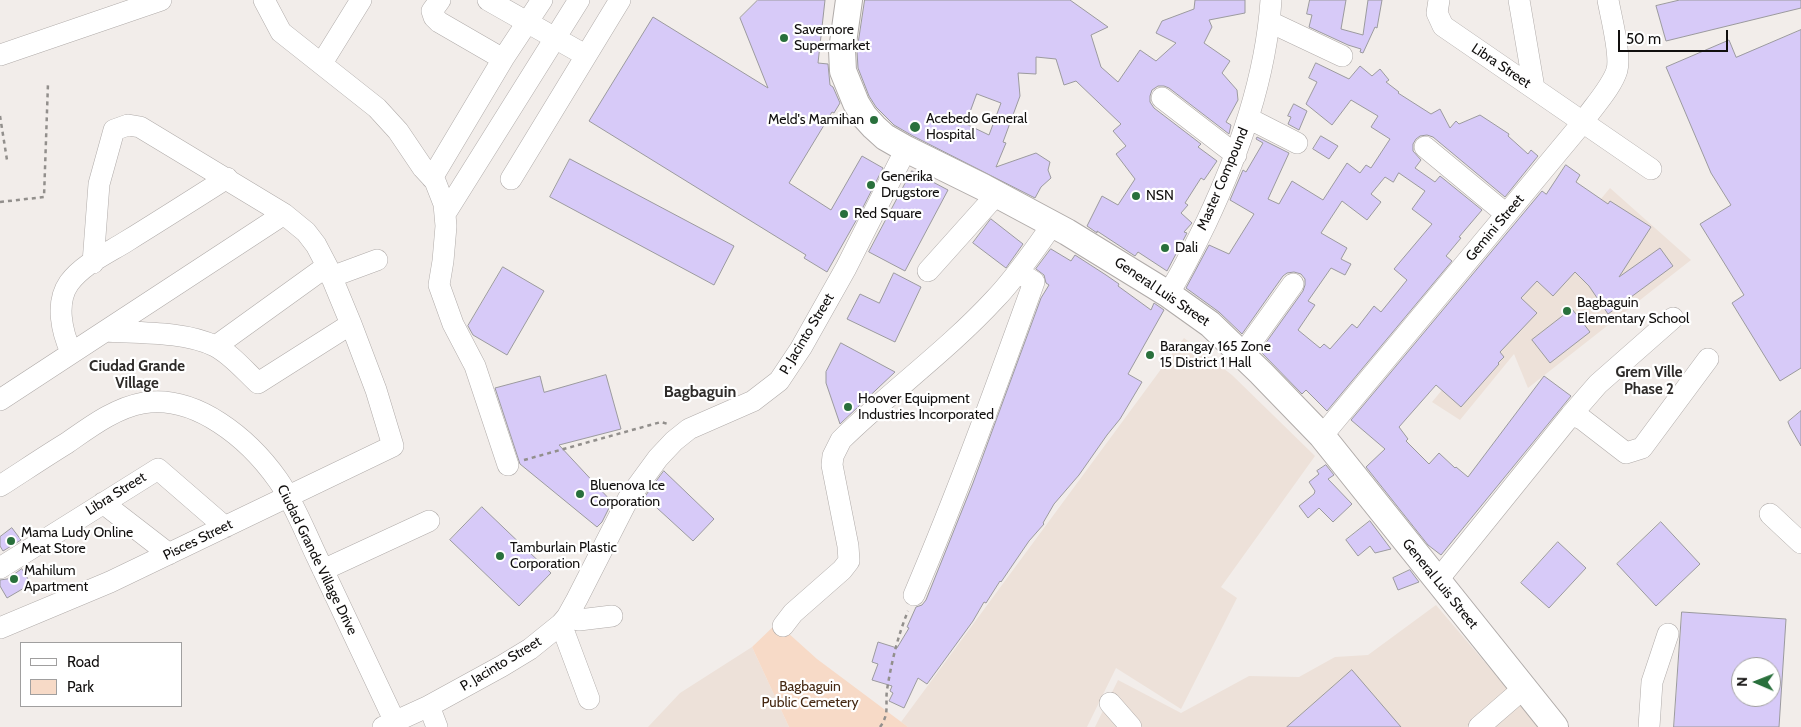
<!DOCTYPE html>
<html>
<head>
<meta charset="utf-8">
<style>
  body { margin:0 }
  #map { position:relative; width:1801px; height:727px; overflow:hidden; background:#f2edea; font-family:Cabin,sans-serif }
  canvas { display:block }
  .legend { position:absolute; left:20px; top:642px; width:162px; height:65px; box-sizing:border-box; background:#fff; border:1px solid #a09f9f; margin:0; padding:6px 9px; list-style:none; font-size:15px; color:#110f0e }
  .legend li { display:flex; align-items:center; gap:10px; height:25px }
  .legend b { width:25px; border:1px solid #a09f9f }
  .north { position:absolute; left:1731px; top:657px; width:50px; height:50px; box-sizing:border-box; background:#fff; border:1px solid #a09f9f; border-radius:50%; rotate:271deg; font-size:14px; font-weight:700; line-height:20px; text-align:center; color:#110f0e }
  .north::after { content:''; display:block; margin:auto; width:18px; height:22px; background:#29703c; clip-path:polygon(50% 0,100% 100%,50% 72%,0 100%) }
  .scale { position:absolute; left:1618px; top:30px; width:110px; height:22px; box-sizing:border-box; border:2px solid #110f0e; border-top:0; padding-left:6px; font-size:15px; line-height:18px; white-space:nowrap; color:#110f0e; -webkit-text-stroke:4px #fff; paint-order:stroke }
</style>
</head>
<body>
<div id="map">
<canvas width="1801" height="727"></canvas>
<ul class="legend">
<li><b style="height:6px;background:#fff"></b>Road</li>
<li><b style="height:14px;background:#f7dac7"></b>Park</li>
</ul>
<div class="north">N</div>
<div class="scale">50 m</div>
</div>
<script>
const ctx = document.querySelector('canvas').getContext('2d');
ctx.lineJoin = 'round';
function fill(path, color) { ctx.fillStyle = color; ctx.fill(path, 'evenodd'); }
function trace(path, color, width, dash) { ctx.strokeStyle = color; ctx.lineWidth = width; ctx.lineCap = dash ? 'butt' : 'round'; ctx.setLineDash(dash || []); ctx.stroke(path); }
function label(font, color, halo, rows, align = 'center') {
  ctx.font = font + ' Cabin,sans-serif'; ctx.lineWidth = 4.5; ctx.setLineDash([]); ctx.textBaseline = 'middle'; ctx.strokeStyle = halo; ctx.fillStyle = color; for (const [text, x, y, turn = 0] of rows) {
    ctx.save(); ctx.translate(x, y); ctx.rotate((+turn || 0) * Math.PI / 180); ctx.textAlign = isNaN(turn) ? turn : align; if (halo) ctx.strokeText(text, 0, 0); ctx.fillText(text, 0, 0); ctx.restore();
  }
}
const built = new Path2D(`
  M1610,188L1691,260L1528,388L1514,354L1460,420L1432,402Z
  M1184,338L1232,375L1315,456L1221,587L1237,598L1181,709L1116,668L1087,727H908L901,722Z
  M1436,605L1540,727H1095L1118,680L1181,713L1249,676L1299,677L1335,657L1368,655Z
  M752,647L789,727H648L680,693Z`);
const green = new Path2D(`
  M777,623L817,659L908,727H789L752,647Z`);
const building = new Path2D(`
  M758,0H825L818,63L828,64L830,85L833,87L840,103L834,113L832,112L789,183L831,210L862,156L883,168L857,219L827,272L804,258L806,255L589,121L653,17L768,88L740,18Z
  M865,0H1070L1108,27L1091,35L1101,67L1118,82L1140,50L1156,61L1176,43L1156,33L1162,21L1194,9L1195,0H1245V13L1209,20L1212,27L1204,43L1230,61L1222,73L1237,90L1238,100L1226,122L1231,125L1229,134L1169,88L1164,86H1158L1152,90L1150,96V102L1154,108L1201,144L1198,147L1217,161L1204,180L1201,178L1185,203L1188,205L1181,213L1192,223L1184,232L1187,233L1167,271L1138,252L1135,256L1097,231V233L1087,226L1102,196L1118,205L1135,179L1116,154L1126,146L1113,131L1121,124L1076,81L1064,85L1056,59L1036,57V74L1018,73L1020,96L1003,142L1006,143L996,167L1036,153L1050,162L1048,170L1051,178L1041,187L1035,198L913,136L894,125L876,107L869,96L858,68L857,51ZM977,94L1001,103L989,135L966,124Z
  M1310,0H1346L1341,29L1363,35L1368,0H1382L1377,28L1375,27L1363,53L1360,52L1361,49L1348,45L1309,27L1312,15L1307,14Z
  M1680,0H1801V8L1666,41L1656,6Z
  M1801,30V368L1780,381L1732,303L1744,295L1700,224L1731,205L1711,173L1666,67L1729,40L1736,57Z
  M1316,63L1349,79L1360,66L1372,76L1380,69L1389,80L1386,82L1399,92L1398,93L1431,114L1440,109L1450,128L1456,121L1459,124L1480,115L1509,134L1508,136L1528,154L1531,150L1538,156L1505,197L1433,137L1427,135L1420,136L1416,139L1413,144V151L1421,160L1415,168L1435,182L1440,176L1482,210L1459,237L1461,238L1446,256L1452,261L1327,411L1306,390L1302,394L1260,351L1303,291L1305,285V279L1301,274L1294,272L1287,273L1283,276L1242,334L1219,312L1186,288L1209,245L1229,254L1254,214L1230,200L1243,170L1246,172L1263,143L1256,139L1257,137L1289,153L1268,199L1279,204L1292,181L1323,200L1347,163L1360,173L1366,165L1371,168L1390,139L1371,127L1378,116L1351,100L1332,125L1306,104L1317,82L1309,78ZM1399,173L1425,191L1412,209L1432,224L1394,269L1407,280L1381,312L1374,306L1357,328L1352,324L1330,349L1324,344L1320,348L1298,330L1315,305L1308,301L1331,268L1345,275L1351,264L1341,259L1347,248L1321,233L1342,201L1367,220L1381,202L1371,194L1385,177L1393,182Z
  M1294,104L1307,111L1299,130L1288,124L1291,117L1288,116Z
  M1321,136L1338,146L1329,159L1313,149Z
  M570,159L734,246L714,285L550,197Z
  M1566,165L1580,175L1576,182L1608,204L1610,201L1651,227L1619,277L1660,248L1673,266L1608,314L1589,286L1575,272L1553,296L1537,281L1521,298L1537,313L1500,352L1504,357L1498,363L1499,364L1461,407L1436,385L1399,427L1408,439L1406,441L1429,464L1439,453L1455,468L1456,467L1468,477L1544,376L1571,396L1441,555L1428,545L1366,467L1385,449L1351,420L1542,191L1546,194Z
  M912,171L948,190L905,271L869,252Z
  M991,219L1023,244L1006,268L973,243Z
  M1051,249L1071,261L1075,255L1106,275L1119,284L1118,286L1151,310L1154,303L1164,310L1128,374L1142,382L1120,419L1107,435L1079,475L1054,504L1043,523L1044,524L1029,541L1001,582L1000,581L986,603L984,602L973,621L927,684L918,678L904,708L889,701L893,693L890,691L892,686L872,680L878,664L872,662L878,642L897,648L909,628L907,627L916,607L922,605L926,600L973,483L1041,298L1049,285L1046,283L1044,275L1036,269Z
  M503,267L544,291L507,355L473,335L468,326Z
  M894,273L921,287L895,342L847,319L860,294L879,303Z
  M1572,309L1590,332L1550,363L1532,340Z
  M841,343L895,372L840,424L826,383V372Z
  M606,375L621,429L559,445L612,502L602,522L597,527L520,464L495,388L540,376L544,392Z
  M1801,411V446L1790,427L1788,422Z
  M1326,465L1334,475L1328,479L1352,504L1333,522L1319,508L1308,518L1299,506L1314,494L1315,491L1309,482L1319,474L1317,471Z
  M664,471L714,519L693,541L645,497Z
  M482,507L551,573L519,606L450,540Z
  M1370,521L1391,549L1375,553L1370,546L1358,556L1346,540Z
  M1661,522L1700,564L1656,606L1617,564Z
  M12,528L21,540L3,551L0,546V537Z
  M1558,542L1586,568L1549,608L1521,583Z
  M22,569L31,584L7,598L0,586V580L7,579Z
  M1410,570L1419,582L1398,590L1393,578Z
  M1682,612L1786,619L1779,727H1674ZM1741,667H1771V697H1741Z
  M1352,670L1401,727H1287Z`);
const path = new Path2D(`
  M0,116L7,160
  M0,202L44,197L48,83
  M524,460L661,422L668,424
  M880,727C890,713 885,705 887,690C891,664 898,635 908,611`);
const minor = new Path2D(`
  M264,0L281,32L377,108L398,131L423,168L435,181L444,204L446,226L443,261L439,285L453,324L475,366L508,465
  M440,0L432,11L434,17L439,22L503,59
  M488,0L585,55
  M1439,0L1437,13L1443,26L1651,169
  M1519,0L1534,88
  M1270,22L1342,56
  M0,55L161,0
  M322,63L361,0
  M1162,98L1236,155
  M1248,118L1297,143
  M1425,147L1506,214
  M432,178L503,59L542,0
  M511,179L620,0
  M445,214L579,0
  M928,271L997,194
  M331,277L377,260
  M1168,294C1183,271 1194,247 1206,223C1239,153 1266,78 1271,0
  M105,331C138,333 184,331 215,346C231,354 245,371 258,383L351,324
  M216,346L327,266
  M71,352C62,332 55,303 69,283C83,264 108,253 127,241C161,220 194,199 227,178
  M1242,355L1293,284
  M0,400L284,214
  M1571,415L1598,384L1673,318
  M1322,436L1583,122C1593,107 1612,87 1617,70C1621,54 1611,17 1608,0
  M0,486C22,472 44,457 67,443C90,427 115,408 143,403C196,394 249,439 278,480C294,503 305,532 317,557C343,612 369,667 395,722
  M103,503L169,554
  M1770,514L1801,543
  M0,568L158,469L225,527
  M323,570L429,521
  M1437,581L1571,415L1582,419L1626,453L1642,448L1708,359
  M914,595C958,492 996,387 1034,282L1018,272
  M567,617L579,620L612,616
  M561,624L589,699
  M783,626L793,613L842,570L849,561L848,546L832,465L833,456L841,440C891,391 948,350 995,299C1017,276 1034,250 1053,224
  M0,628L110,582L393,446L376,390L351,324L327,266L316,245L306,232L284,214L140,127L128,125L114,130L99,184L93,263
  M1110,703L1131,727
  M429,706L437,727
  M383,727L429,706L502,666L530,649L561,624L567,617L577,599L628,499L658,458L674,441L689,429L753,401L779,381L801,348L846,268L906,149
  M1479,727L1524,688
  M1649,727L1652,682L1668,634`);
const major = new Path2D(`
  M849,0L842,50L843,71L856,103L864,116L874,127L885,137L906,149L983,187L1067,232L1168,294L1210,324L1261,373L1322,436L1555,727`);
const markers = [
  [784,38,5,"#29703c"],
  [874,120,5,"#29703c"],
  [915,127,6,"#29703c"],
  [871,185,5,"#29703c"],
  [1136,196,5,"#29703c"],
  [844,214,5,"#29703c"],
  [1165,248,5,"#29703c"],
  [1567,311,5,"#29703c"],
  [1150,355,5,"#29703c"],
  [848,407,5,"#29703c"],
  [580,494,5,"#29703c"],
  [11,541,5,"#29703c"],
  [500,556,5,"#29703c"],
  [14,579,5,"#29703c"]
];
const poiNames = [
  ["Savemore",794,30],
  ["Supermarket",794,46],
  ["Acebedo General",926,119],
  ["Hospital",926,135],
  ["Meld's Mamihan",864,120,"right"],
  ["Generika",881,177],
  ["Drugstore",881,193],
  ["NSN",1146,196],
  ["Red Square",854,214],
  ["Dali",1175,248],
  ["Bagbaguin",1577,303],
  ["Elementary School",1577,319],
  ["Barangay 165 Zone",1160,347],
  ["15 District 1 Hall",1160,363],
  ["Hoover Equipment",858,399],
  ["Industries Incorporated",858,415],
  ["Bluenova Ice",590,486],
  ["Corporation",590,502],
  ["Mama Ludy Online",21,533],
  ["Meat Store",21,549],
  ["Tamburlain Plastic",510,548],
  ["Corporation",510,564],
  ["Mahilum",24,571],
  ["Apartment",24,587]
];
const streetNames = [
  ["Libra Street",1501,66,34],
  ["Master Compound",1223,179,-67],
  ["Gemini Street",1495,228,-50],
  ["General Luis Street",1162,292,34],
  ["P. Jacinto Street",807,334,-59],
  ["Libra Street",116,494,-32],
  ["Pisces Street",198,540,-26],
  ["Ciudad Grande Village Drive",317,560,64],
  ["General Luis Street",1440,584,51],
  ["P. Jacinto Street",501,664,-31]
];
const parkNames = [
  ["Bagbaguin",810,687],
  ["Public Cemetery",810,703]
];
const neighbourhoodNames = [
  ["Ciudad Grande",137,367],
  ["Village",137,384],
  ["Grem Ville",1649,373],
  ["Phase 2",1649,390]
];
const quarterNames = [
  ["Bagbaguin",700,392]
];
fill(built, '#ede1d9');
fill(green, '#f7dac7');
fill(building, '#d7caf8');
trace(building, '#9b9a9e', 1);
trace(minor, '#b0aba9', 22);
trace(major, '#b0aba9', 28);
trace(path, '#928f8c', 2.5, [4, 4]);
trace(minor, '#fff', 21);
trace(major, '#fff', 26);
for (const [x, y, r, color] of markers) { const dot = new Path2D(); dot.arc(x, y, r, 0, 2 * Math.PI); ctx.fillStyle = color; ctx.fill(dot); trace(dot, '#fff', 2); }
label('14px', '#110f0e', '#fff', poiNames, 'left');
label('14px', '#110f0e', '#fff', streetNames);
label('14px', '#452812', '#fff', parkNames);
label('bold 15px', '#2e2b29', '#fff', neighbourhoodNames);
label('bold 16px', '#2e2b29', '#fff', quarterNames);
</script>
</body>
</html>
